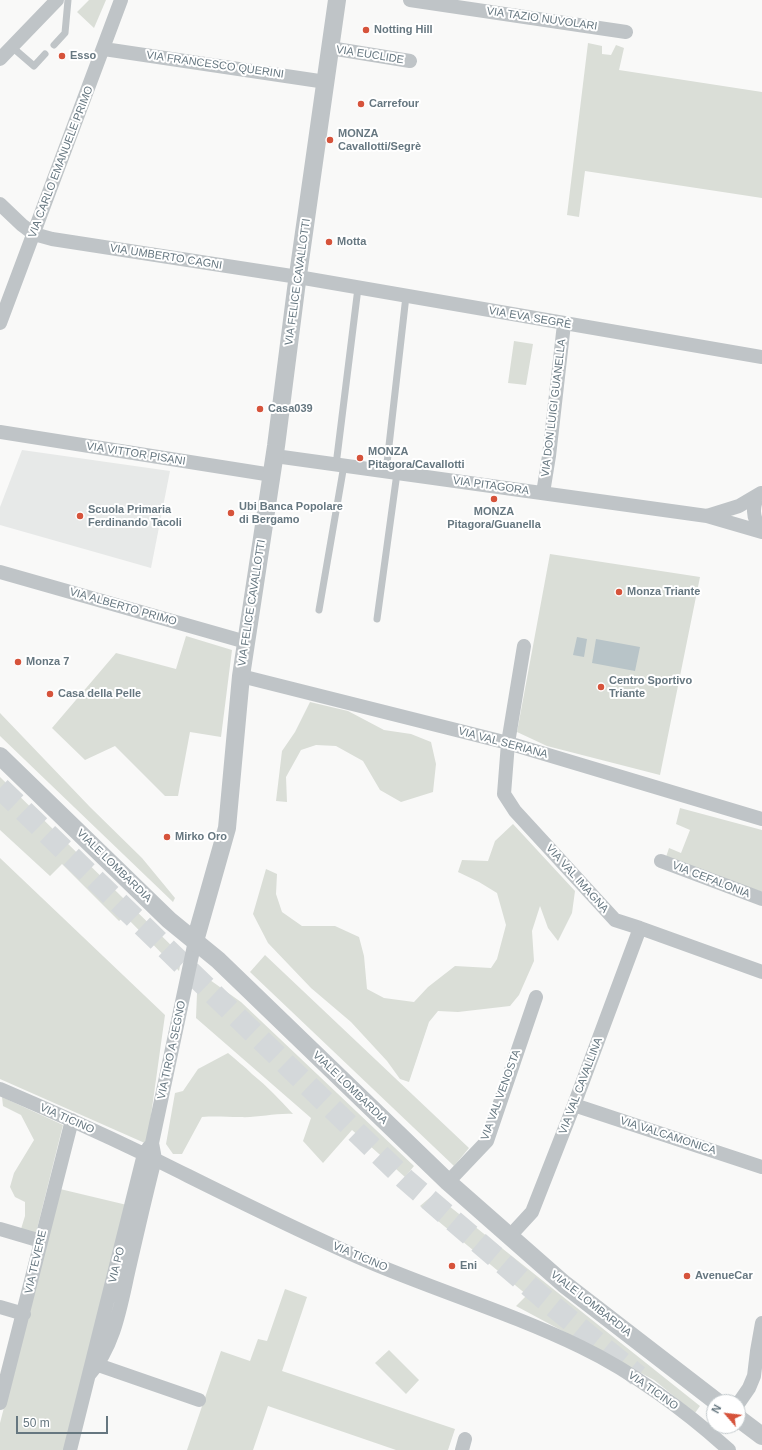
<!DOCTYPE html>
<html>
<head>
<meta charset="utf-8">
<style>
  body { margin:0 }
  #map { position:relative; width:762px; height:1450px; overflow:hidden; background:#f9f9f8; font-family:Arial,sans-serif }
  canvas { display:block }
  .north { position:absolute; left:706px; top:1394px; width:40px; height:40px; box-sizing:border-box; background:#fff; border:1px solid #c2c9cc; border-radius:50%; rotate:298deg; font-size:11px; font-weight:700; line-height:16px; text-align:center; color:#667780 }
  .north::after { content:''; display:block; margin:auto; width:14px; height:18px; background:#d6533b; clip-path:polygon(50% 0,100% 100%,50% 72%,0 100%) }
  .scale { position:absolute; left:16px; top:1416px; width:92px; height:18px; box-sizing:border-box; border:2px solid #667780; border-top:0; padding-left:5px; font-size:12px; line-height:14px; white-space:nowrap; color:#667780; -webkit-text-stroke:3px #fff; paint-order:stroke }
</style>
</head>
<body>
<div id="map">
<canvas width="762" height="1450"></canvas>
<div class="north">N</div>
<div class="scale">50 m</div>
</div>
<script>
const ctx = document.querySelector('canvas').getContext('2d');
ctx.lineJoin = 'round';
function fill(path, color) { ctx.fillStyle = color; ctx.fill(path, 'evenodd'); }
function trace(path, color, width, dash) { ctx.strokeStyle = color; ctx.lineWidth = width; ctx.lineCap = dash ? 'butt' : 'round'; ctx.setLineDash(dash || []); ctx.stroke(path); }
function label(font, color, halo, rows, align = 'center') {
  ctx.font = font + ' Arial,sans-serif'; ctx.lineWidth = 4; ctx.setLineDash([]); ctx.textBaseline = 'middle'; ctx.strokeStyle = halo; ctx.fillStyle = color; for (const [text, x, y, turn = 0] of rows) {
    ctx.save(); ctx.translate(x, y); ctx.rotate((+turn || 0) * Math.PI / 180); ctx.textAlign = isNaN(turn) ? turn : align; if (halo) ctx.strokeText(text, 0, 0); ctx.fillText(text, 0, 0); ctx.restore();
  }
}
const built = new Path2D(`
  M22,450L170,471L151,568L0,525V507Z`);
const green = new Path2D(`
  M89,0H106L94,28L77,12Z
  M588,43L602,46V54L611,55L616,45L624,48L619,70L762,92V198L585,171L579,217L567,215Z
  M514,341L533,344L526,385L508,383Z
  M550,554L700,577L660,775L547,746L517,732Z
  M186,636L232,650L221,737L190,732L178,796H165L115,746L85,760L52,728L116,653L176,669Z
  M310,702L348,711L384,730L411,734L431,742L436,764L433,792L401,802L380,790L363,761L336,746L316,745L301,750L286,777L287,802L276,801L282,751L295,732Z
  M0,713L90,807L142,858L175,898L173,902L0,736Z
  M0,777L182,956L179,971L125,916L119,921L62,864L50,876L0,830Z
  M680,808L762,830V892L666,857L669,848L681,853L690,830L676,824Z
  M513,824L575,891L572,913L558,941L548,928L540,906L532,931L534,961L519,995L510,1006L458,1012L438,1011L429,1022L409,1082L400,1079L387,1061L351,1022L311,988L268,943L253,914L266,869L277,874L276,894L282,912L302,926H335L359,937L364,956L367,989L384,998L414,1002L428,987L455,966L491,968L497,959L506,925L497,893L479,882L458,872L462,860L488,861L495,841Z
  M0,858L165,1015L147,1144L0,1079Z
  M265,955L469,1148L454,1166L250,972Z
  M210,980L241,1002L414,1166L405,1177L352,1130L323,1163L303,1141L311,1118L196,1018L197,993Z
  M228,1053C236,1060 244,1066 252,1074C267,1086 280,1100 293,1114C275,1113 257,1118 240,1117C226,1117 216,1116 202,1117L182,1154H173L166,1144L175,1093L183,1091L198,1069Z
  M2,1097L63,1125L36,1233L21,1229L25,1216V1202L15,1197L10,1187L14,1173L34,1140L21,1115L3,1106Z
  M60,1189L127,1205L65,1450H0V1423Z
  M434,1194L700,1406L695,1413L654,1380L516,1306L527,1295L420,1206Z
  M285,1289L307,1297L282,1371L455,1429L448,1450H396L268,1406L253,1450H187L221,1351L250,1361L258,1339L267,1341Z
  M389,1350L419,1380L406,1394L375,1363Z`);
const water = new Path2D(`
  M577,637L587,639L584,657L573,655Z
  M596,639L640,647L635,671L592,663Z`);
const trunkTunnel = new Path2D(`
  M0,788L405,1179L542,1297L638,1376`);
const service = new Path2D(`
  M54,45L65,33L68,0
  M12,47L34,66L45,54
  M336,465L358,288
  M386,472L406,296
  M319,610L344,465
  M377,619L397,473`);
const minor = new Path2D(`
  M410,0L626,32
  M330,48L410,61
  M104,49L326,82
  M0,59L57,0
  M0,204L22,225L34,234L52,239L298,277L762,357
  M0,323L121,0
  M0,432L272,475
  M275,456L707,516L762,532
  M543,493L549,456L564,324
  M761,493C751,504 752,519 762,530
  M707,516L739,506L761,493
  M0,572L246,642
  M524,646L508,743L504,794L515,811L615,920L640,928L762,972
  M241,676L508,743L762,819
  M661,861L762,899
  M0,1089C49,1110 98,1132 146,1155C221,1192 295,1230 372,1263C441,1292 513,1314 581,1347C633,1372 687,1412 729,1450
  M574,1105L762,1167
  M448,1182L487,1141L536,997
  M0,1229L41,1241
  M509,1237L532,1212L574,1105L640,928
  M0,1307L24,1314
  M98,1365L199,1400
  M89,1375C116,1344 121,1302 130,1264C138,1229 146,1194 155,1159L152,1143L195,941
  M0,1403L72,1120
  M738,1404L749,1388L754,1376L757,1351L762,1323
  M70,1450L144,1154L149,1147
  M462,1450L465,1439`);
const tertiary = new Path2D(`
  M0,756L169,920L218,960L448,1182L564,1284L717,1402
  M195,941L227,828L241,676L276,446L296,289L337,0
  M738,1418L762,1436`);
const markers = [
  [366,30,4,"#d6533b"],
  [62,56,4,"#d6533b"],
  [361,104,4,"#d6533b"],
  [330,140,4,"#d6533b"],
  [329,242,4,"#d6533b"],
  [260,409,4,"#d6533b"],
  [360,458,4,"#d6533b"],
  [494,499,4,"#d6533b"],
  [231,513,4,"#d6533b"],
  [80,516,4,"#d6533b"],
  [619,592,4,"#d6533b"],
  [18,662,4,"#d6533b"],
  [601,687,4,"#d6533b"],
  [50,694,4,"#d6533b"],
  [167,837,4,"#d6533b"],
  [452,1266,4,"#d6533b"],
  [687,1276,4,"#d6533b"]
];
const streetNames = [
  ["VIA TAZIO NUVOLARI",542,19,8],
  ["VIA EUCLIDE",370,55,9],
  ["VIA FRANCESCO QUERINI",215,65,8],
  ["VIA CARLO EMANUELE PRIMO",61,162,-69],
  ["VIA UMBERTO CAGNI",166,257,9],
  ["VIA FELICE CAVALLOTTI",298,282,-82],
  ["VIA EVA SEGRÈ",530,318,10],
  ["VIA DON LUIGI GUANELLA",554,408,-83],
  ["VIA VITTOR PISANI",136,454,9],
  ["VIA PITAGORA",491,486,8],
  ["VIA FELICE CAVALLOTTI",252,603,-81],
  ["VIA ALBERTO PRIMO",123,607,16],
  ["VIA VAL SERIANA",503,743,15],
  ["VIALE LOMBARDIA",114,866,44],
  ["VIA VAL IMAGNA",577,879,48],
  ["VIA CEFALONIA",711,880,21],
  ["VIA TIRO A SEGNO",172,1050,-78],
  ["VIA VAL CAVALLINA",581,1086,-69],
  ["VIALE LOMBARDIA",350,1088,44],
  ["VIA VAL VENOSTA",501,1095,-70],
  ["VIA TICINO",67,1119,24],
  ["VIA VALCAMONICA",668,1136,18],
  ["VIA TICINO",360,1257,23],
  ["VIA TEVERE",36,1262,-77],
  ["VIA PO",117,1265,-76],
  ["VIALE LOMBARDIA",591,1304,38],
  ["VIA TICINO",653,1391,35]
];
const poiNames = [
  ["Notting Hill",374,30],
  ["Esso",70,56],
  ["Carrefour",369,104],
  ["MONZA",338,134],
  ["Cavallotti/Segrè",338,147],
  ["Motta",337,242],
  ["Casa039",268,409],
  ["MONZA",368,452],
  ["Pitagora/Cavallotti",368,465],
  ["Ubi Banca Popolare",239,507],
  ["di Bergamo",239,520],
  ["Scuola Primaria",88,510],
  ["Ferdinando Tacoli",88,523],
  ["MONZA",494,512,"center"],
  ["Pitagora/Guanella",494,525,"center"],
  ["Monza Triante",627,592],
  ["Monza 7",26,662],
  ["Centro Sportivo",609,681],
  ["Triante",609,694],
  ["Casa della Pelle",58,694],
  ["Mirko Oro",175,837],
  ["Eni",460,1266],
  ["AvenueCar",695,1276]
];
fill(built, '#e7e9e8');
fill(green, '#daded7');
fill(water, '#b8c4c8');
trace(trunkTunnel, '#d4d8da', 22, [22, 11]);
trace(service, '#bfc4c7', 7);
trace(minor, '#bfc4c7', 14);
trace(tertiary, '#bfc4c7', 18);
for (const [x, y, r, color] of markers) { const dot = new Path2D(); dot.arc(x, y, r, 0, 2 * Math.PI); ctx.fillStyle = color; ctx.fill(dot); trace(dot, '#fff', 1.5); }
label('11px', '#667780', '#fff', streetNames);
label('bold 11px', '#667780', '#fff', poiNames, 'left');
</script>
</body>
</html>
